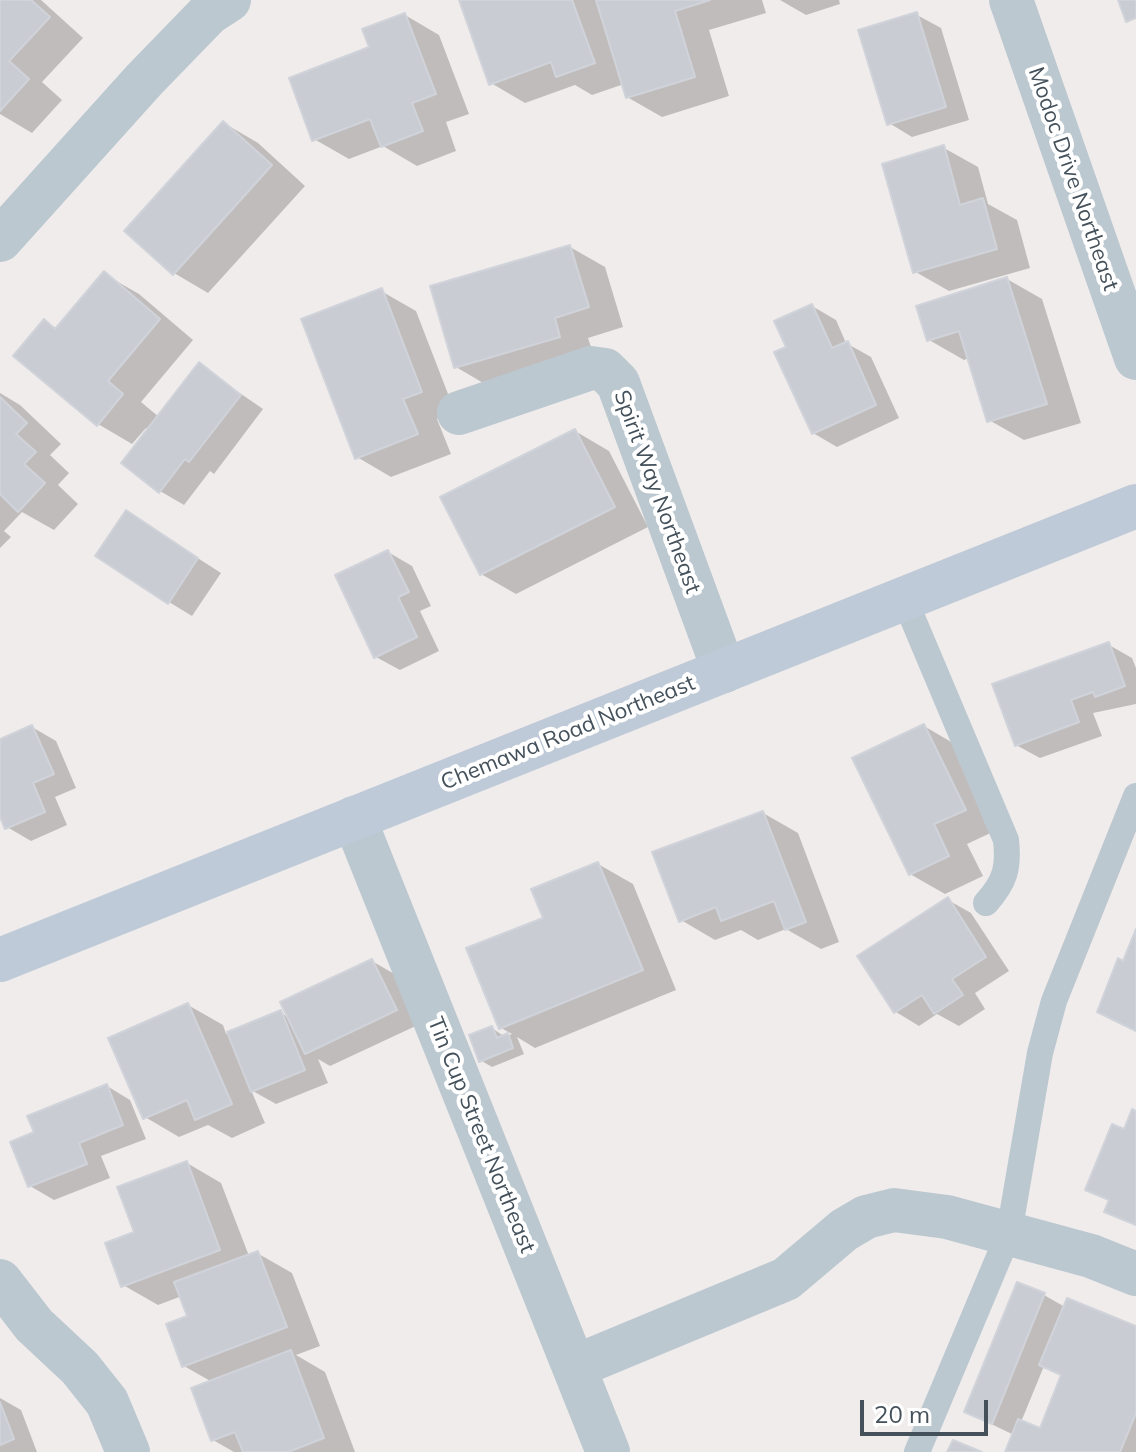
<!DOCTYPE html>
<html>
<head>
<meta charset="utf-8">
<style>
  body { margin:0 }
  #map { position:relative; width:1136px; height:1452px; overflow:hidden; background:#f0ecec; font-family:Mulish,sans-serif }
  canvas { display:block }
  .scale { position:absolute; left:860px; top:1400px; width:128px; height:36px; box-sizing:border-box; border:4px solid #44515b; border-top:0; padding-left:10px; font-size:24px; line-height:28px; white-space:nowrap; color:#44515b; -webkit-text-stroke:6px #fff; paint-order:stroke }
</style>
</head>
<body>
<div id="map">
<canvas width="1136" height="1452"></canvas>
<div class="scale">20 m</div>
</div>
<script>
const ctx = document.querySelector('canvas').getContext('2d');
ctx.lineJoin = 'round';
function fill(path, color) { ctx.fillStyle = color; ctx.fill(path, 'evenodd'); }
function trace(path, color, width, dash) { ctx.strokeStyle = color; ctx.lineWidth = width; ctx.lineCap = dash ? 'butt' : 'round'; ctx.setLineDash(dash || []); ctx.stroke(path); }
function label(font, color, halo, rows, align = 'center') {
  ctx.font = font + ' Mulish,sans-serif'; ctx.lineWidth = 8; ctx.setLineDash([]); ctx.textBaseline = 'middle'; ctx.strokeStyle = halo; ctx.fillStyle = color; for (const [text, x, y, turn = 0] of rows) {
    ctx.save(); ctx.translate(x, y); ctx.rotate((+turn || 0) * Math.PI / 180); ctx.textAlign = isNaN(turn) ? turn : align; if (halo) ctx.strokeText(text, 0, 0); ctx.fillText(text, 0, 0); ctx.restore();
  }
}
const shadow = new Path2D(`
  M0,0H41L83,38L42,82L62,100L32,133L0,114Z
  M461,0H762L766,13L709,30L729,96L662,117L627,97L624,84L592,95L575,85L525,103L491,83Z
  M780,0H839L840,4L806,15Z
  M405,15L439,35L469,114L446,122L456,151L417,166L383,146L349,159L314,139L371,49Z
  M917,15L941,28L969,120L912,137L889,123Z
  M224,123L258,143L305,186L208,293L174,273Z
  M944,148L978,167L988,204L1017,220L1030,268L949,291L914,271Z
  M570,247L605,267L623,327L588,338L594,356L490,387L456,367Z
  M104,274L139,294L193,340L141,402L159,417L199,365L263,409L214,474L210,471L184,505L160,491L149,430L146,428L132,444L98,424L44,321L58,329Z
  M1007,279L1042,299L1081,423L1024,440L989,420L969,358L964,360L929,340Z
  M381,291L416,311L455,412L437,419L451,454L391,477L357,457Z
  M812,306L836,320L846,343L871,357L899,418L837,447L813,433L788,348Z
  M0,393L20,405L61,444L50,455L69,473L58,485L78,504L54,530L22,512L4,531L11,537L0,548Z
  M575,431L609,451L648,527L516,594L481,574Z
  M126,512L221,573L192,616L169,602Z
  M388,552L412,566L431,606L420,611L439,651L400,670L376,657Z
  M1109,645L1132,658L1136,668V704L1093,713L1102,736L1040,758L1016,745Z
  M924,726L958,746L999,829L967,844L983,876L945,894L910,874Z
  M32,727L56,741L76,788L55,797L67,825L31,841L7,827L0,812V741Z
  M763,813L798,833L839,942L821,949L786,929L758,940L741,930L715,940L681,920Z
  M598,864L633,884L676,990L535,1048L517,1037L524,1054L492,1067L480,1060L492,1028L505,1037L512,1034L501,1028L545,919Z
  M948,900L971,913L1009,971L975,993L985,1009L959,1026L937,1014L919,1026L896,1012Z
  M372,961L396,975L420,1024L330,1066L318,1059L328,1083L276,1104L251,1090L265,1123L232,1138L208,1125L179,1137L145,1117L188,1005L223,1025L226,1034L281,1013L290,1018Z
  M107,1086L130,1100L146,1139L101,1156L110,1178L54,1200L30,1186L36,1133Z
  M187,1163L221,1183L249,1256L257,1253L292,1273L320,1346L296,1355L325,1372L355,1452H234L213,1440L212,1382L184,1366L190,1317L182,1296L158,1305L123,1285L137,1234Z
  M1044,1295L1065,1307L1136,1328V1452H1007L1014,1435L966,1412ZM1044,1366L1063,1377L1041,1430L1021,1422Z
  M0,1398L21,1410L37,1452H0Z`);
const building = new Path2D(`
  M0,0H31L50,17L9,61L29,79L0,111Z
  M459,0H572L595,63L556,77L551,62L489,85Z
  M596,0H710L675,11L695,77L626,98Z
  M1118,0H1136V18L1126,22Z
  M917,12L946,107L887,125L858,30Z
  M405,13L436,94L412,103L423,131L381,147L370,119L312,141L289,78L369,47L362,29Z
  M223,121L272,165L173,275L124,231Z
  M944,145L960,205L983,198L997,249L913,273L882,164Z
  M570,245L589,307L555,318L560,337L454,368L430,286Z
  M104,271L160,319L108,381L123,394L97,426L13,356L44,319L55,329Z
  M1007,277L1047,404L987,422L959,331L927,341L916,306Z
  M382,288L422,392L403,399L418,434L355,459L301,319Z
  M812,304L832,348L848,341L876,405L812,434L774,352L786,347L774,321Z
  M199,362L241,395L189,462L185,459L159,493L121,463Z
  M0,397L27,423L16,434L36,452L24,464L45,483L18,512L0,494Z
  M575,429L615,507L480,575L440,497Z
  M126,510L198,558L168,604L95,556Z
  M388,550L409,592L398,597L417,637L374,658L335,575Z
  M1109,642L1125,686L1095,697L1093,692L1071,700L1079,722L1015,746L992,684Z
  M924,724L966,810L934,824L949,856L909,875L852,758Z
  M32,725L54,774L33,783L45,812L5,829L0,817V739Z
  M763,811L806,922L785,930L774,901L721,921L716,907L679,922L652,852Z
  M598,862L643,970L499,1029L466,948L543,918L531,889Z
  M948,897L986,957L952,979L963,995L934,1014L922,995L894,1013L857,956Z
  M1136,929V1031L1097,1012L1118,958L1123,961Z
  M372,959L397,1010L305,1054L280,1002Z
  M188,1003L232,1104L195,1120L187,1100L143,1119L108,1038Z
  M281,1010L305,1070L251,1092L227,1032Z
  M492,1026L497,1038L508,1033L513,1048L479,1062L469,1035Z
  M107,1084L123,1125L79,1143L87,1164L28,1187L10,1142L34,1132L27,1116Z
  M1132,1109L1136,1111V1225L1104,1212L1109,1200L1085,1190L1112,1124L1124,1129Z
  M187,1161L220,1250L121,1287L105,1243L134,1232L117,1187Z
  M258,1251L287,1327L182,1367L166,1324L187,1316L174,1282Z
  M1017,1282L1045,1293L992,1424L964,1412Z
  M1067,1298L1136,1326V1413L1120,1452H1005L1018,1419L1040,1428L1061,1375L1039,1365Z
  M291,1350L324,1438L288,1452H243L235,1432L211,1441L191,1388Z
  M0,1402L14,1439L0,1445Z
  M953,1440L982,1452H947Z`);
const lane = new Path2D(`
  M904,598L1006,840C1009,868 1005,882 986,903
  M917,1452L1009,1233L1040,1053L1054,1001L1136,796`);
const street = new Path2D(`
  M1011,0L1136,358
  M0,240L144,80L209,13L229,0
  M459,413L591,368L605,370L618,383L724,671
  M354,818L608,1452
  M0,1281L34,1325L80,1368L107,1402L128,1452
  M574,1367L786,1279L844,1230L866,1217L894,1210L947,1217L1091,1256L1136,1274`);
const secondary = new Path2D(`
  M0,960L1136,506`);
const streetNames = [
  ["Modoc Drive Northeast",1073,179,71],
  ["Spirit Way Northeast",657,492,70],
  ["Chemawa Road Northeast",568,733,-22],
  ["Tin Cup Street Northeast",481,1135,68]
];
fill(shadow, '#0003');
fill(building, '#c9ccd2');
trace(building, '#d0d3d9', 2);
trace(lane, '#bcc8d0', 26);
trace(street, '#bcc8d0', 44);
trace(secondary, '#becad7', 44);
label('22px', '#44515b', '#fff', streetNames);
</script>
</body>
</html>
